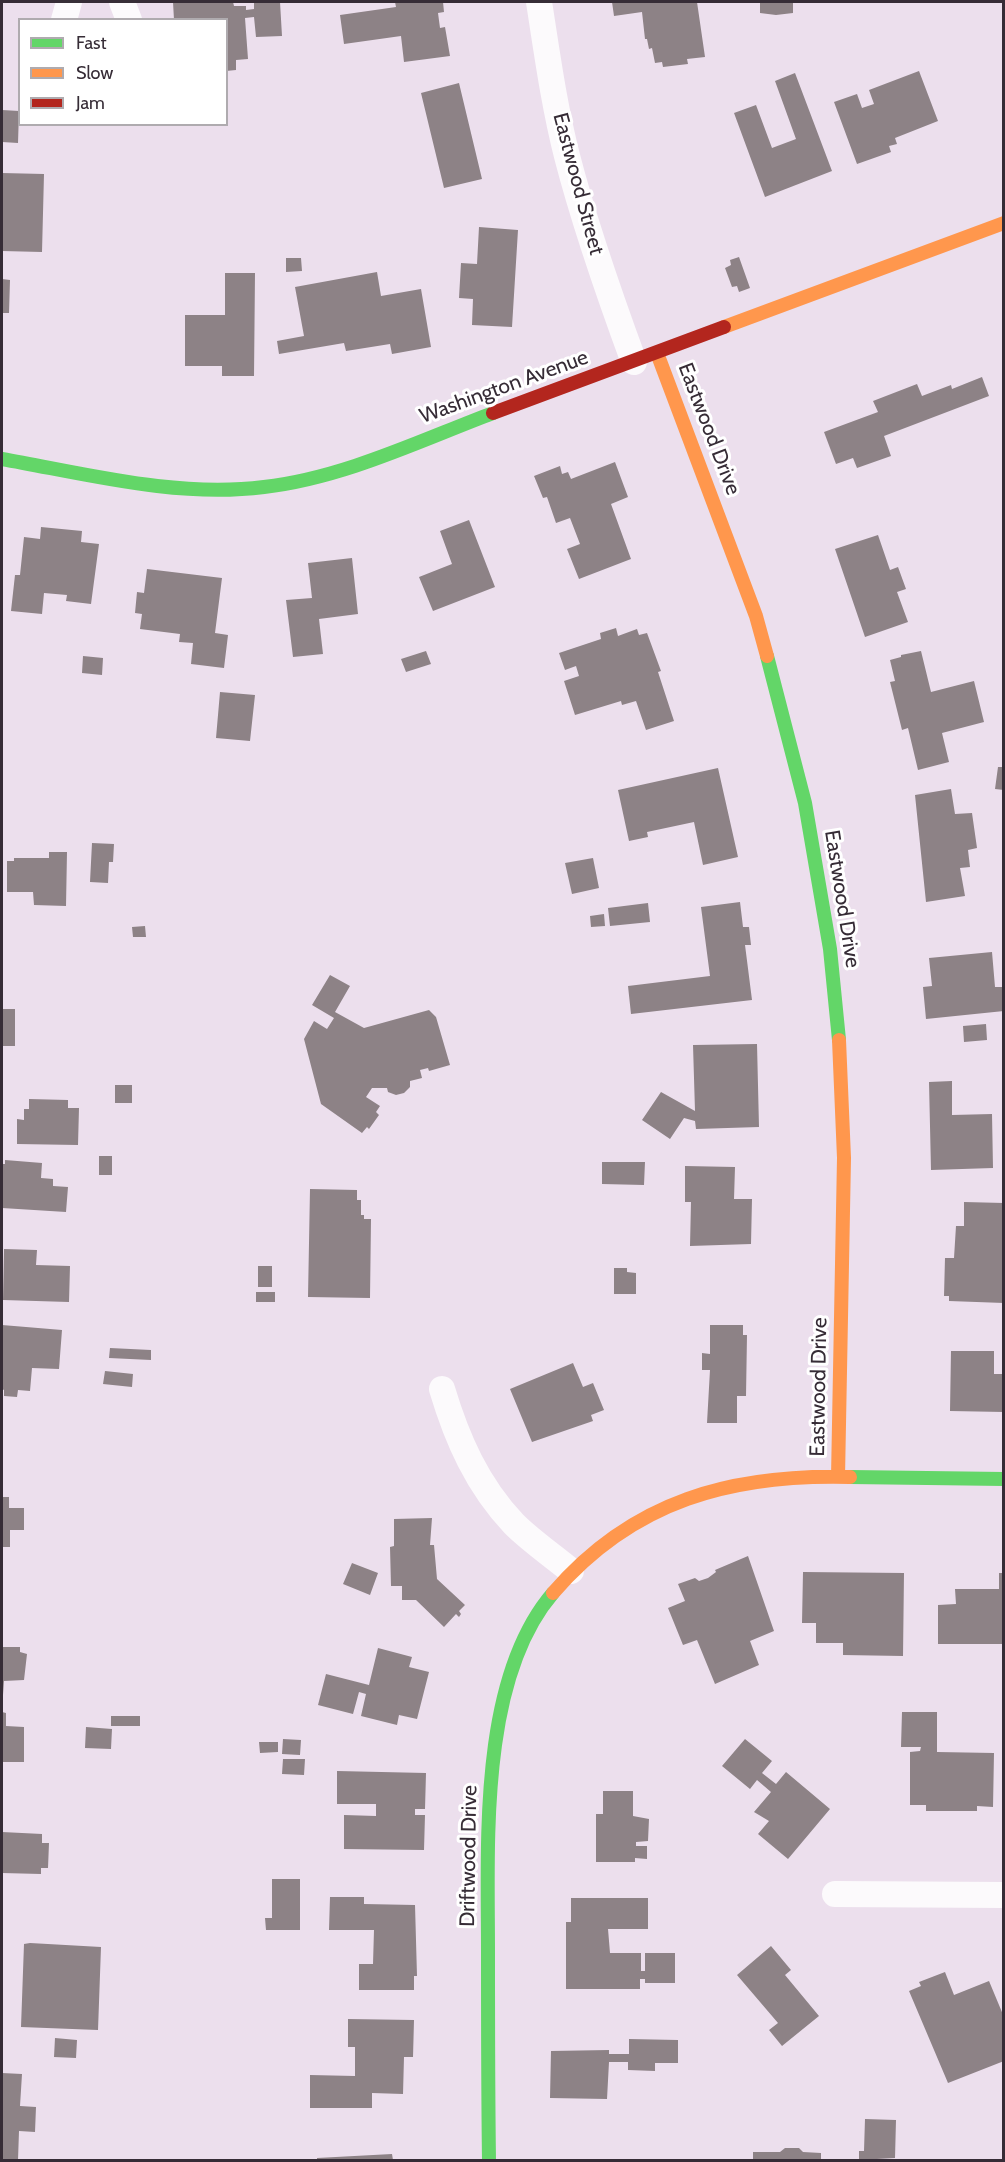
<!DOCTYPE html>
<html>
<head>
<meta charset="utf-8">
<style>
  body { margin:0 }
  #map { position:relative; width:1005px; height:2162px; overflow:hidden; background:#ecdfed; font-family:Cabin,sans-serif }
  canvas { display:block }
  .frame { position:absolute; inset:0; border:3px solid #362c36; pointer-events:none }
  .legend { position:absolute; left:18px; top:18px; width:210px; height:108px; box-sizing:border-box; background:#fff; border:2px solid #afabaf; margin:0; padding:8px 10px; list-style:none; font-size:18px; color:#362c36 }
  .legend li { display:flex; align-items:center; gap:12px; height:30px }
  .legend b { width:30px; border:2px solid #afabaf }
</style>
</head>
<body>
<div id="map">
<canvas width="1005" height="2162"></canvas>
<div class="frame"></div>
<ul class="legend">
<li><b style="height:8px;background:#63d668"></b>Fast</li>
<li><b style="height:8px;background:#ff974d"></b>Slow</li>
<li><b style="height:8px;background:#b3261e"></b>Jam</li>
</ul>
</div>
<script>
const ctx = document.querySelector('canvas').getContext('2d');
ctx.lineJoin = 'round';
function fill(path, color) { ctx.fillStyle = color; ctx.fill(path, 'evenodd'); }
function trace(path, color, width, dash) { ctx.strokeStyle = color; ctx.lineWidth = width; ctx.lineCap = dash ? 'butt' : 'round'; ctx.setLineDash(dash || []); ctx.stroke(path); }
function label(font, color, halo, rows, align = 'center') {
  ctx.font = font + ' Cabin,sans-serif'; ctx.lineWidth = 6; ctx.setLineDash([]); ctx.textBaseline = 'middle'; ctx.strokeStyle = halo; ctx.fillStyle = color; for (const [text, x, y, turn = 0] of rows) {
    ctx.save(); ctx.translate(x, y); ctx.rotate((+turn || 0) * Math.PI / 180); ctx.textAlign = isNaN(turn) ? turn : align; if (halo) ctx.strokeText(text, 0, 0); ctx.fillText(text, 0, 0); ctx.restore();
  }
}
const building = new Path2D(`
  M173,2H233L234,6H246V10L254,9V2H280L282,36L256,37L254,17L245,18L248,59L236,60V70L226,71V20H174Z
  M395,2H443L444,12L438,13L440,28L445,27L450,56L404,62L401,36L344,44L340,15L396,7Z
  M612,2H697L705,57L687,59L688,64L663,67L662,62L655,63L652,48L649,49L647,39H645L642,12L614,16Z
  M760,2H793V13L776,15L760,13Z
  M919,71L938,121L895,138L897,144L889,146L891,152L857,164L834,102L857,94L862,108L874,104L869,90Z
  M795,73L832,171L765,197L734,113L756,105L772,148L796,139L775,81Z
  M459,83L482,179L444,188L421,93Z
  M2,110L19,111L18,143L2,142Z
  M2,173L44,174L42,252L2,251Z
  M479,227L518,230L512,327L472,325L473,299L459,298L461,263L477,264Z
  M739,257L750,288L739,292L737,286L732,287L725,268L731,265L730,260Z
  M286,258H301L302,271L286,272Z
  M377,272L381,296L421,289L431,347L392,354L390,344L346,351L344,343L279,354L277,341L304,336L295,287Z
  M225,273H255L254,376H222V366H185V315H225Z
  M2,279L10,280L9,313H2Z
  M982,377L989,396L884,436L891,456L857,468L853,458L836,464L824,432L878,412L873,401L917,384L922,396L951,385L952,389Z
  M615,462L628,497L611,504L631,559L579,579L567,549L580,544L570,518L556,523L547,497L543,498L534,476L560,466L562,474L568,472L571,479Z
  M469,520L495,587L433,611L419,577L452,564L440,531Z
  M41,527L82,531L81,542L99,544L91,604L66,601L67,595L44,593L42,614L11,611L15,575H20L24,537L40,539Z
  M878,535L890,570L898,567L906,589L897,592L908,622L865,637L835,549Z
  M352,558L358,614L319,619L323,654L293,657L286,600L312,598L308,563Z
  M147,569L222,578L215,633L228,635L224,668L191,664L193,643L179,642L180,634L140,629L142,614L135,613L137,592L144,593Z
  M616,628L618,636L637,629L639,635L647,633L661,671L658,672L674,721L646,730L636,701L622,705L621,701L575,715L564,681L579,676L576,666L565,670L559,653L601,639L600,633Z
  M426,651L431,664L406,672L401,659Z
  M921,651L931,692L974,681L984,722L942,733L949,762L918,770L908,728L902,730L890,682L895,681L890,660L901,657V655Z
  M83,656L103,658L102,675L82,673Z
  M220,692L255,695L250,741L216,738Z
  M998,767H1004V790L995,789Z
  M718,768L738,857L703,865L694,822L647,832L648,837L629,841L618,790Z
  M951,789L955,814L972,813L977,848L968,850L970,867L960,868L965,896L926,902L915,795Z
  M92,843L114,844L113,862H109L108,883L90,882Z
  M49,852H67L66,906L34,905L33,892H7V861H14V858H49Z
  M593,858L599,888L572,894L565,863Z
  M740,902L743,927H749L751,945H745L752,1000L631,1014L628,986L710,976L701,907Z
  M648,903L650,922L610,926L608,908Z
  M604,914L605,926L591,927L590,916Z
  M145,926L146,937H133L132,927Z
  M992,952L995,987H1004V1011L926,1019L923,987L932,986L929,958Z
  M330,975L350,986L335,1012L364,1028L429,1010L436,1017L450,1065L429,1071L428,1068L420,1070L422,1078L410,1081V1087L404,1093L396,1095L388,1092L387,1088H372L366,1097L380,1106L376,1112L379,1115L369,1129L367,1127L362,1133L321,1104L304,1039L314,1021L327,1029L334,1018L312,1005Z
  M2,1009H15V1046H2Z
  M986,1024L987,1040L964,1042L963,1026Z
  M757,1044L759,1127L696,1129L695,1121L684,1118L670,1139L642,1120L661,1092L695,1111L693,1045Z
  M952,1081V1115L992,1114L993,1168L931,1170L929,1082Z
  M115,1085H132V1103H115Z
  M29,1099L68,1100V1108H79L78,1145L17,1144V1119L24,1120V1109H29Z
  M99,1156H112V1175H99Z
  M5,1160L42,1163L41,1178L53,1179V1186L68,1187L66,1212L2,1208V1164H5Z
  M602,1162H645L644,1185L602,1184Z
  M685,1166L735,1167L734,1199H752L751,1244L690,1246L691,1202H685Z
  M310,1189L357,1190V1200H361V1215H364V1219H371L370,1298L308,1297Z
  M964,1202L1004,1203V1303L949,1301V1296H944L945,1258H954L956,1226H964Z
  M4,1249L37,1250L36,1265L70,1266L69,1302L3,1300Z
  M258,1266H272V1287H258Z
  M614,1268H627V1272L636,1273V1294H614Z
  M256,1292H275V1302H256Z
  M2,1325L62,1330L59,1369L32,1368L30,1391L18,1390L17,1397L4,1396V1390L2,1389Z
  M710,1325H743V1335H747L746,1396H737V1423H707L710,1370H702V1353L710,1354Z
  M110,1348L151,1350V1360L109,1358Z
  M951,1351H994V1374H1004V1412L950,1411Z
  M573,1363L583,1387L593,1383L604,1410L591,1415L593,1421L532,1442L510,1389Z
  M105,1371L133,1374L132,1387L103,1384Z
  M2,1497H9V1508H24V1530H10V1547H2Z
  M432,1518L430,1545H434L437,1579L465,1605L459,1611L461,1614L459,1617L456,1614L444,1627L416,1600H402V1586H391L390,1547L394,1546V1519Z
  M748,1556L774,1631L750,1641L759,1665L715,1684L697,1640L683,1645L668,1608L685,1601L678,1584L695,1578L699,1581L708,1578L716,1572L715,1570Z
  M352,1563L378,1573L370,1595L343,1584Z
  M803,1572L904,1573L903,1656L843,1655V1643H816V1623H802Z
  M999,1573H1004L1002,1644H938V1605L956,1604L955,1589H999Z
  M2,1647H20V1652L27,1654L24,1680L4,1681L3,1695Z
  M378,1648L412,1657L409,1667L429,1672L417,1719L399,1715L397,1725L361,1716L366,1694L359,1692L353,1714L318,1705L326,1674L369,1685Z
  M2,1712L6,1713V1726L24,1727V1762H2Z
  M902,1712H937V1752L994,1753L993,1807L977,1806V1811H926V1805H910V1752L920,1751L921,1747H901Z
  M111,1716H140V1726H111Z
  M86,1727L112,1729L111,1749L85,1748Z
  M283,1739L301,1740L300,1755L282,1754Z
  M745,1739L772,1761L762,1773L776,1784L786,1772L830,1809L788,1859L758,1834L769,1821L754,1812L771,1792L757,1780L750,1789L722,1766Z
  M259,1742H278V1752L260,1753Z
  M283,1759H305L304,1775L282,1774Z
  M337,1771L426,1773L425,1809H415V1815H425L424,1850L344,1849V1815L376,1816V1804H337Z
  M603,1791H633V1816L649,1819L648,1841L636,1842V1846H647V1859L635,1858V1862H596V1814H603Z
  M2,1832L42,1834V1843H49L48,1868H41V1874L2,1873Z
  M272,1879H300V1930H266L265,1918H272Z
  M330,1897H364V1904L415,1905L417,1976H414V1990H359V1964H373L374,1930H329Z
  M571,1898H648V1929H608L610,1953H641V1971H645V1953H675V1983H645V1979H640V1989H566V1922H571Z
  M30,1943L101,1947L98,2030L21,2027L24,1944Z
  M771,1946L791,1970L785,1975L819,2016L782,2046L769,2030L778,2023L737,1975Z
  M945,1972L954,1995L989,1981L1004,2017V2061L948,2083L909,1991L921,1986L919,1982Z
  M348,2019L414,2020L413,2057H404L403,2094L372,2093V2108H310V2075L355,2076V2047H348Z
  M55,2038L77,2040L76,2058L54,2057Z
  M629,2039L678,2040V2063H655V2071L628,2070V2062H609L607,2099L550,2098L551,2051L609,2050V2054H629Z
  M2,2073L22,2074L20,2106L36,2107L35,2132L19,2131L18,2160H2Z
  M865,2119L896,2120L895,2158L859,2160V2151H864Z
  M785,2148H799L803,2152L821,2153V2160H753V2152H780Z
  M392,2154L393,2160H317V2158Z`);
const street = new Path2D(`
  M122,2L129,20
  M539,2C547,53 554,105 567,156C585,226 609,294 634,362
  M64,20L69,2
  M442,1389C457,1439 477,1485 514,1524C531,1541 553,1556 571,1571
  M835,1894L1004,1895`);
const fast = new Path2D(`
  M2,459C87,474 177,498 264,487C343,478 419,441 493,413
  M767,656L805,803L830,949L839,1040
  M850,1477L1004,1479
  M489,2160C488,2090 488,2020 488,1950C488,1842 479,1679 553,1593`);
const slow = new Path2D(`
  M724,327L1004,223
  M657,353L756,616L767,656
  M838,1477L844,1158L839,1040
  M553,1593C633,1500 732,1474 850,1477`);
const jam = new Path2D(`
  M493,413L724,327`);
const streetNames = [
  ["Eastwood Street",578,184,75],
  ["Washington Avenue",504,387,-20],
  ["Eastwood Drive",709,429,69],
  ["Eastwood Drive",842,899,81],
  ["Eastwood Drive",819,1387,-89],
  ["Driftwood Drive",469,1856,-89]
];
fill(building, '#8d8286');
trace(street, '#fcfafc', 26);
trace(fast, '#63d668', 14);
trace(slow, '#ff974d', 14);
trace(jam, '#b3261e', 14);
label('21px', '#362c36', '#fff', streetNames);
</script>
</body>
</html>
